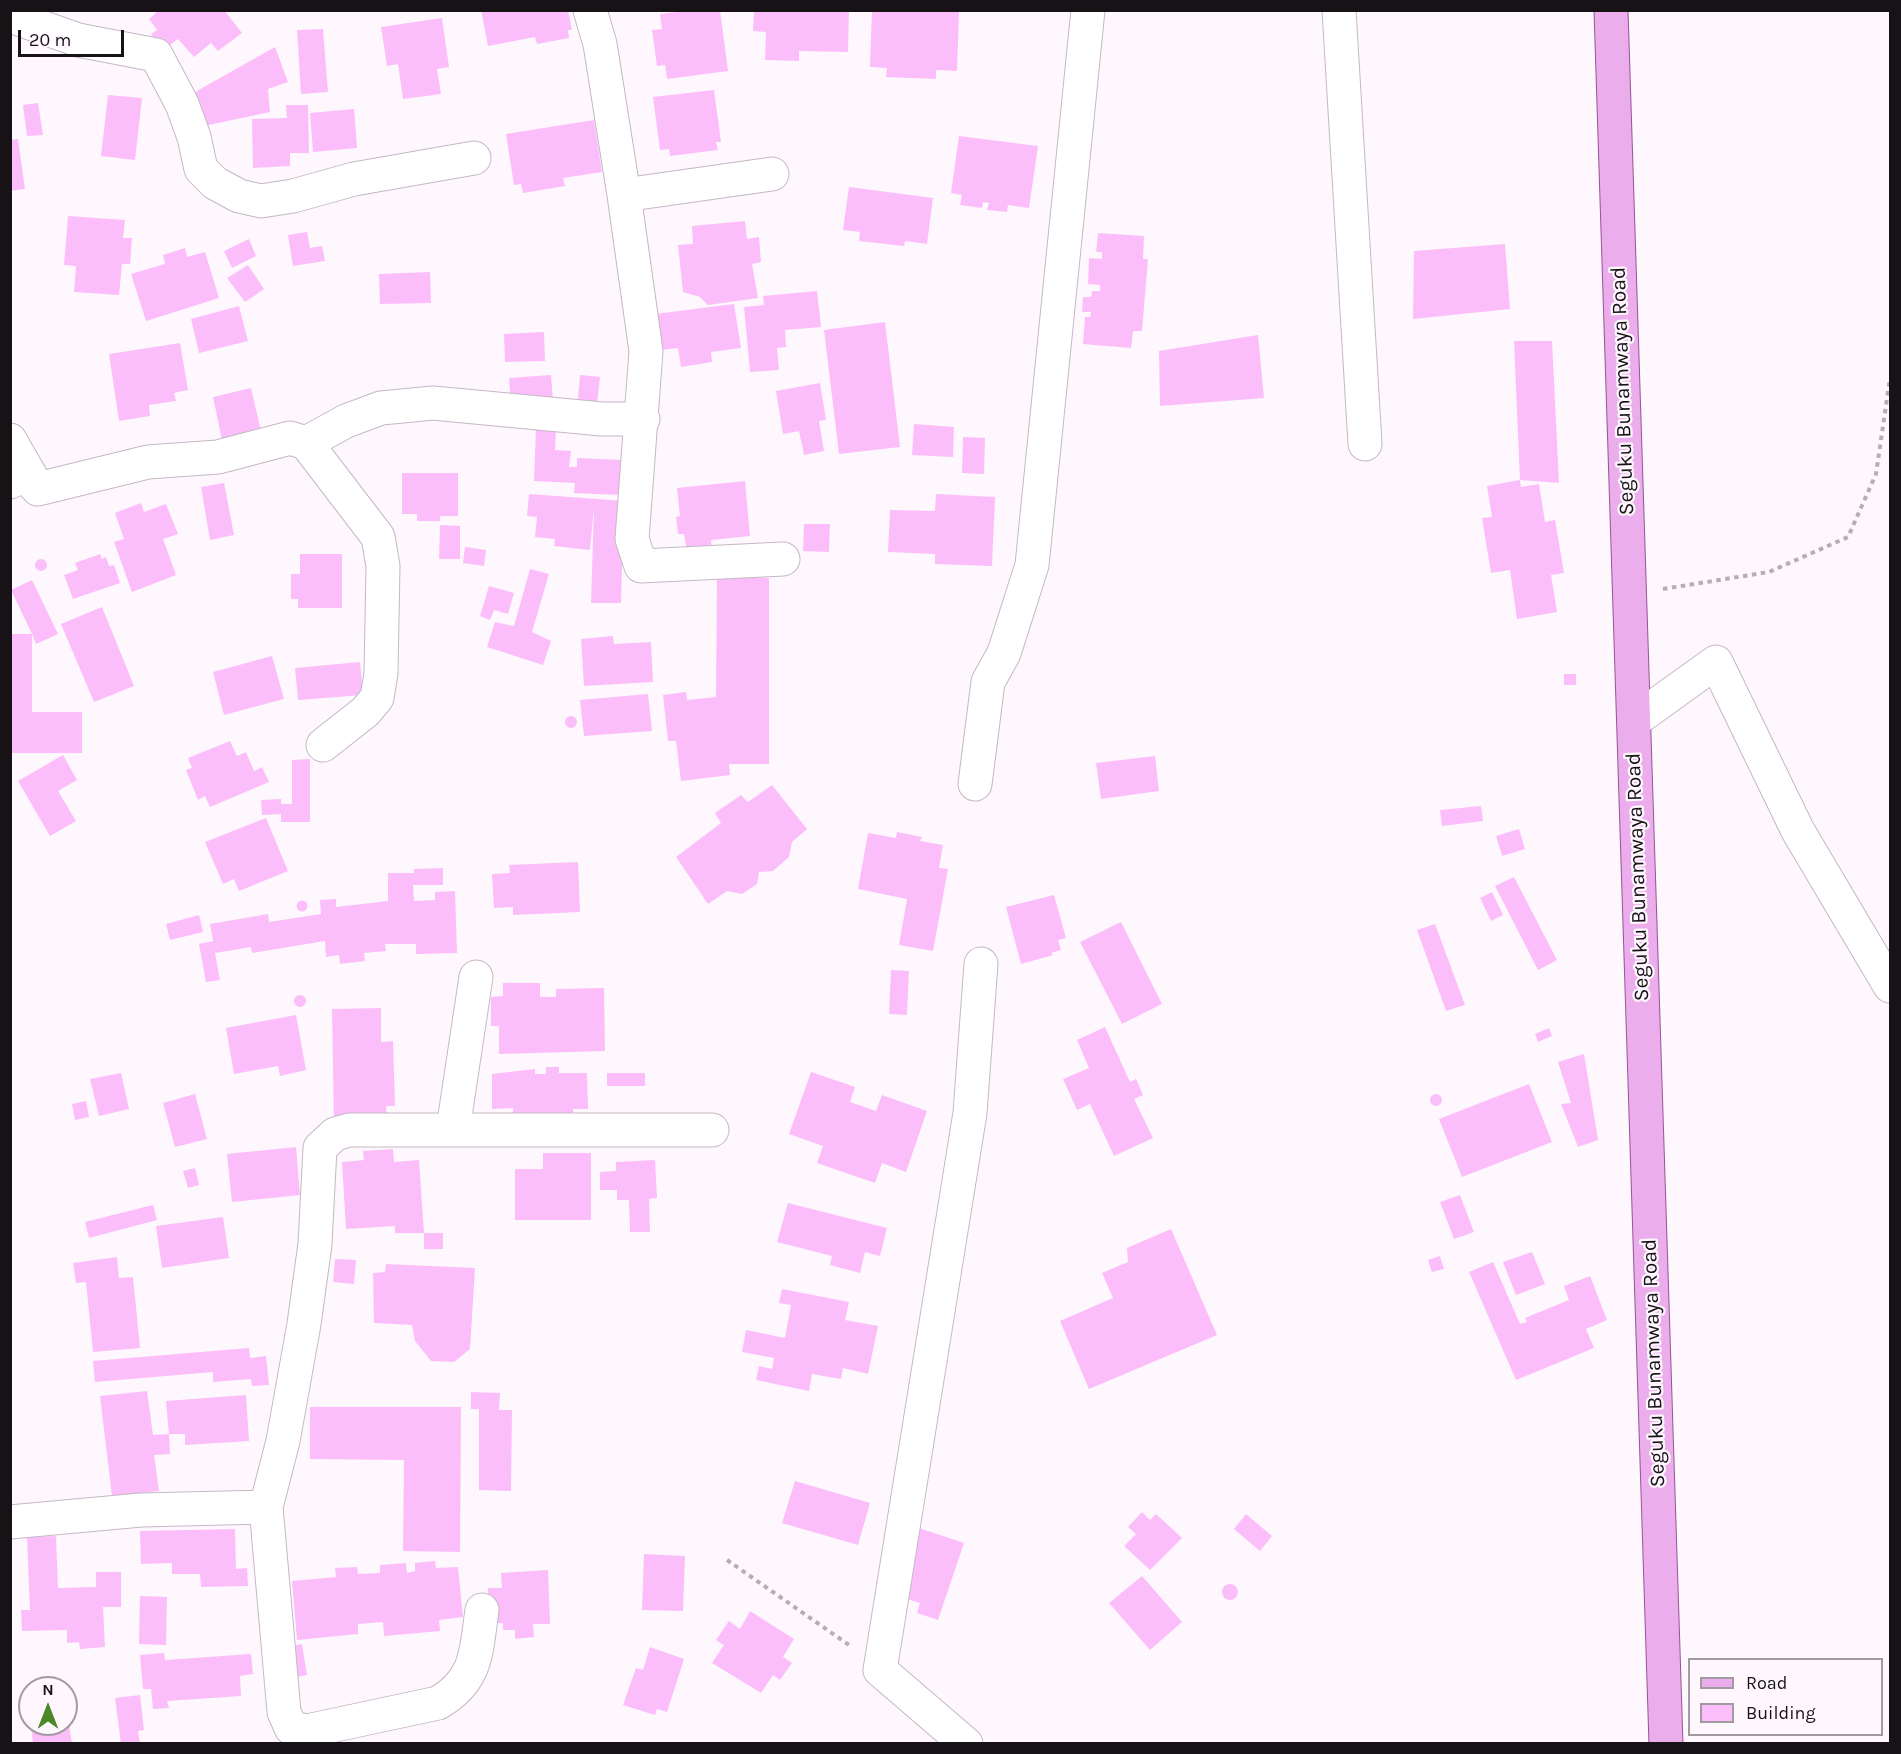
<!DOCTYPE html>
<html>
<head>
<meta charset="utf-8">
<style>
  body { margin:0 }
  #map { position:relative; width:1901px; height:1754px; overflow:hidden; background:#fef7fe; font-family:Karla,sans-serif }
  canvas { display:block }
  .frame { position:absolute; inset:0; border:12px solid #161216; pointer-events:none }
  .legend { position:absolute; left:1688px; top:1658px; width:195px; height:78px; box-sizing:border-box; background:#fef7fe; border:2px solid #a19ba1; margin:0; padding:8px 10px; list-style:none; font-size:18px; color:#161216 }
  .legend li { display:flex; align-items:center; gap:12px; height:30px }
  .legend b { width:30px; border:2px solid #a19ba1 }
  .north { position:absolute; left:18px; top:1676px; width:60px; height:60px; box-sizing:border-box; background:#fef7fe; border:2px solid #a19ba1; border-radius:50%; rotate:0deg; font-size:16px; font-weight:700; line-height:24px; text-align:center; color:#161216 }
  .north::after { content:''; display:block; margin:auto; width:21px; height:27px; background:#4a8828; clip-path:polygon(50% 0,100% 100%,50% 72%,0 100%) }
  .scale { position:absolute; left:18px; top:30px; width:106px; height:27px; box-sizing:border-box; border:3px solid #161216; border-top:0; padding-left:8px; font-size:18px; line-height:21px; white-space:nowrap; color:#161216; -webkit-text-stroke:4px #fef7fe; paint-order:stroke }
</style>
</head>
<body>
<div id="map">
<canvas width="1901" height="1754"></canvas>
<div class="frame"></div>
<ul class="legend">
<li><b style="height:8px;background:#ebadeb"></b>Road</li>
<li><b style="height:16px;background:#fcbefb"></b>Building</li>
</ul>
<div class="north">N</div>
<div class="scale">20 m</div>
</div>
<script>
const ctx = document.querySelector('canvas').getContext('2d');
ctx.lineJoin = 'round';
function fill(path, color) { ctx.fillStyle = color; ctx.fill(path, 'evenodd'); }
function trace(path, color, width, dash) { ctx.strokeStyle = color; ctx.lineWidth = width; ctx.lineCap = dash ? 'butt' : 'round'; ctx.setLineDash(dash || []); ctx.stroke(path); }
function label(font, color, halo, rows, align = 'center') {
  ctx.font = font + ' Karla,sans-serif'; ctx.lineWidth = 4.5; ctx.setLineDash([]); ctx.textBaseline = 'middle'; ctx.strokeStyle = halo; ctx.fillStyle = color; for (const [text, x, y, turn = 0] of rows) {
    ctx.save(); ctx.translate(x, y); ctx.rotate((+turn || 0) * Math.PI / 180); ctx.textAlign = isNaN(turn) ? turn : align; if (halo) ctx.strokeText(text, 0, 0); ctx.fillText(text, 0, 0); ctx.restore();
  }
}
const building = new Path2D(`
  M159,10H224L242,33L218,51L211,43L194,57L178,39L163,50L151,34L157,30L149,19Z
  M481,10H568L572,30H568L569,38L537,44L535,37L488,46Z
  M694,10H720L728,71L667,79L665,65L657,66L652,30L662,29L660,14Z
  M754,10H849L848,52L799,51V61L765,60L766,32L753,31Z
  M872,10L959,11L957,71L936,70V79L886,77L887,68L870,67Z
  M442,18L449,67L437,69L441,94L403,99L398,64L387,66L381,27Z
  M323,29L328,92L301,94L297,30Z
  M275,47L288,82L268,89L270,112L204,126L195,92Z
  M714,90L721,142H716L718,150L670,156L669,149L660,150L653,97Z
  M108,95L142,98L135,160L101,156Z
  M38,103L43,135L27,136L23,105Z
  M286,105H308L309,153H290V166L253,168L252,119L287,118Z
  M354,109L357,148L313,152L310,113Z
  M594,120L602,172L563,178L565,186L523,193L521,184L514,185L506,134Z
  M959,136L1038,146L1029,208L1008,205L1007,212L987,210L989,203L983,202L982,208L960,205L962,195L951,193Z
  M18,139L25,189L10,191V140Z
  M849,187L933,198L927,244L905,241L904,246L859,241L860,232L843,230Z
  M68,216L125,220L123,238H132L130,264H122L119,295L74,292L76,266L64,265Z
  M745,221L747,239L759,237L761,262L752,264L758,298L708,305L700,297L683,292L678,245L693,244L692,226Z
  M307,232L310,248L322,246L325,261L293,266L288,235Z
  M1098,233L1144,236L1143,259H1148L1142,331H1133L1131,348L1083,344L1085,317H1090L1091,312H1082L1083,297H1091L1092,291H1100V285L1088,284L1089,258L1102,259V252H1096Z
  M249,239L256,256L232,268L224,251Z
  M1505,244L1510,309L1413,319L1414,251Z
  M185,248L187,257L205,252L219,298L146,321L131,274L165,264L163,255Z
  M248,265L264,289L245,302L227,278Z
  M430,272L431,303L380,304L379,274Z
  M817,291L821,327L785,330L786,347L777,348L779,370L750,372L744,307L764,305L763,296Z
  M734,304L741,348L711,352L712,362L681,367L678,348L661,350L655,314Z
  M239,306L248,341L199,353L191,319Z
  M885,322L900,447L839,454L824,330Z
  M544,332L545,361L505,362L504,334Z
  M1258,335L1264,398L1160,406L1159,351Z
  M1514,341H1552L1559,483L1520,480Z
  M180,343L188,390L174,393L176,401L149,405L150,416L119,421L109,354Z
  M551,375L553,401L511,404L509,378Z
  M580,375L600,377L596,413L577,411Z
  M820,383L826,420L819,421L824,451L804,455L799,431L783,434L776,391Z
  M251,388L261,431L222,440L213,397Z
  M914,424L954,427L953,457L912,455Z
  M536,428L556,430L555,450L571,451L569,467H577V458L623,460L621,495L574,493L575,483L534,481Z
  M963,437L985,438L984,474L962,473Z
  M402,473H458V516H440V521H417V514H402Z
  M1520,480L1521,487L1539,484L1545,522L1555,520L1564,573L1551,575L1557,612L1517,619L1510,570L1491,573L1482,518L1492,517L1487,486Z
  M745,481L750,536L711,540L712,550L687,552L684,534H678L676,517L680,516L677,488Z
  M224,483L234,535L210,540L201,487Z
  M529,494L624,501L621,603H591L594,507L590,550L554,546L555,539L535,537L537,517L527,516Z
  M936,494L995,497L992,566L935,564V554L888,552L890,510L935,511Z
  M141,503L144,512L166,504L178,534L163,539L176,575L132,592L114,542L124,539L115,513Z
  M804,524H830L829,552L803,551Z
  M440,525L460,526V559H439Z
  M465,547L486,550L484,566L463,563Z
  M100,554L102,559L106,557L109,566L114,565L120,583L73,599L64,575L78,570L75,563Z
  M300,554H342V608H298V599H291V574H300Z
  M35 565a6 6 0 1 1 12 0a6 6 0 1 1-12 0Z
  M530,569L549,574L532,632L551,641L543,665L487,647L495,622L514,626Z
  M717,577L769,578V764H729L730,775L681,781L676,741H668L663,695L686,692L687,700L716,697Z
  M32,580L58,634L36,644L32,634V712H82V753H10V634H32L11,590Z
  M489,586L514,593L508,614L494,610L490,620L480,616Z
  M102,607L134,686L94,702L61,624Z
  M613,636L614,644L651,642L653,682L584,686L581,639Z
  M272,656L284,699L224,715L213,672Z
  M360,662L363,695L298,700L295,668Z
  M1564,674H1576V685H1564Z
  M648,694L652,731L584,736L580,700Z
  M565 722a6 6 0 1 1 12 0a6 6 0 1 1-12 0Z
  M230,741L237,756L246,752L254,771L262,767L269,782L210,807L205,796L198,800L186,770L192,768L188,758Z
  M63,755L77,780L58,791L76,821L50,836L18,781Z
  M1155,756L1159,791L1101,799L1096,763Z
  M310,759V822H281V814L262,815L261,800L281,799V804H292V760Z
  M772,785L807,829L792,842L789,857L773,871L759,872L757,884L742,894L727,891L708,904L676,857L721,823L715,813L741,795L748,802Z
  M1481,806L1483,821L1442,826L1440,810Z
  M266,818L288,871L239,891L234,879L223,884L205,842Z
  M1519,829L1525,849L1502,856L1496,836Z
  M897,832L922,837L920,841L943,845L939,868L948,869L933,951L899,945L907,899L858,889L868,833L896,838Z
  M578,862L580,912L513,915V907L494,908L492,874L510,873L509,865Z
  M443,868V885H413L414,901L435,900V892L455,891L457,953L416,954V944H385L386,951L364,953L365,961L340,964L339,955L326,957L325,941L252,953L251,947L215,953L220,980L206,982L199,944L213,941L210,924L268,914L269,922L321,914L320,900L336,899V907L388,901V873H414V869Z
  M1514,877L1557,960L1538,970L1495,886Z
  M1492,892L1503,915L1491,921L1480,898Z
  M1054,895L1066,938L1058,940L1061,950L1051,953L1053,955L1021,964L1006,907Z
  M296.5 906a5.5 5.5 0 1 1 11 0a5.5 5.5 0 1 1-11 0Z
  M199,915L203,932L170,940L166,924Z
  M1121,922L1162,1004L1122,1024L1080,942Z
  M1435,924L1465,1005L1446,1011L1417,930Z
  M891,970L909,971L907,1015L889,1014Z
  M503,983H540V997H556V989L604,988L605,1051L499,1054V1026H491V997L503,996Z
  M294 1001a6 6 0 1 1 12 0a6 6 0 1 1-12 0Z
  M381,1008V1042L393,1041L395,1106H386L387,1124L334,1126L332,1009Z
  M296,1015L306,1070L280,1076L278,1066L234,1074L226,1028Z
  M1105,1027L1130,1082L1136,1079L1143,1095L1134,1099L1153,1138L1114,1156L1090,1104L1077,1110L1063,1079L1089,1068L1077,1040Z
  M1549,1028L1552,1036L1538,1042L1535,1034Z
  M1584,1054L1598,1140L1578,1147L1561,1104L1571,1103L1558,1062Z
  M546,1067H559V1073H587L588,1109H573L574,1118L513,1119V1108L492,1109V1074L535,1069V1074H546Z
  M811,1072L855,1087L850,1102L876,1111L882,1095L927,1111L906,1172L882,1163L875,1183L817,1163L823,1146L789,1134Z
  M121,1073L129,1109L99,1116L90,1079Z
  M607,1073H645V1086H607Z
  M1529,1084L1552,1142L1462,1177L1439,1119Z
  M1430 1100a6 6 0 1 1 12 0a6 6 0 1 1-12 0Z
  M195,1094L207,1139L175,1147L163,1103Z
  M86,1101L89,1117L75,1120L72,1104Z
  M296,1147L300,1195L232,1202L227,1154Z
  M393,1149L394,1162L419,1160L424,1233H395V1226L346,1229L342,1162L364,1160L363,1151Z
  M543,1153H591V1220H515V1169H543Z
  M655,1160L657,1198L649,1199L650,1232H630L629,1200H617V1190H600V1172L616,1171V1162Z
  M195,1168L199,1185L188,1188L183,1171Z
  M1460,1195L1474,1232L1454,1239L1440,1202Z
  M788,1203L887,1228L880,1256L865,1252L860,1273L830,1265L832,1256L777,1242Z
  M153,1205L157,1220L89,1238L85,1222Z
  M223,1217L229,1258L162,1268L156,1226Z
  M1171,1229L1217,1335L1089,1389L1060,1321L1113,1298L1102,1273L1128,1262L1127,1248Z
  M424,1233H443V1249H424Z
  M1532,1252L1545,1284L1516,1295L1503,1262Z
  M1440,1256L1444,1269L1432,1272L1428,1260Z
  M117,1257L119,1278L133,1277L140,1348L93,1352L86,1282L76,1283L73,1263Z
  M335,1259L356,1260L354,1284L333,1282Z
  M1493,1262L1520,1324L1527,1322L1525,1318L1569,1300L1564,1286L1590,1276L1607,1320L1586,1329L1594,1348L1516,1380L1469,1272Z
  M386,1264L475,1268L470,1349L454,1362L431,1361L415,1341L412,1325L374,1323L373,1273L385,1272Z
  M782,1289L849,1302L845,1320L878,1326L868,1374L843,1368L841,1379L812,1374L809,1391L756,1380L759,1366L772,1369L774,1358L742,1352L746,1330L785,1338L791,1305L779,1303Z
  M249,1348L250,1358L266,1356L269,1385L252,1386L251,1379L213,1382V1372L95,1382L93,1361Z
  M147,1391L153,1435L169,1434L170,1454L154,1455L159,1491L112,1496L100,1396Z
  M471,1392L500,1393L499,1410H512L511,1491L479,1490V1409H471Z
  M246,1395L249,1441L185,1445V1434H169L166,1401Z
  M310,1407H461L460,1552L403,1551L404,1460L310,1459Z
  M795,1481L870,1503L858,1545L782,1523Z
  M1142,1512L1150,1520L1156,1514L1182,1538L1150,1570L1124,1546L1136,1534L1128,1527Z
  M1246,1514L1272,1536L1260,1551L1234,1529Z
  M919,1528L964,1543L938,1620L917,1613L920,1603L897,1596Z
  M235,1529L236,1569L247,1568L248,1586L201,1587L200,1574H172V1563L141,1564L140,1531Z
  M56,1536L58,1588L96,1587V1572H121V1607H103L105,1647L80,1649L79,1642L67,1643V1630L22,1631L21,1610H30L27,1537Z
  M644,1554L685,1556L683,1611L642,1610Z
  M435,1561L436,1568L458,1567L463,1617L439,1620L440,1631L384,1636L383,1622L358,1624V1634L297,1640L292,1581L336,1577L335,1568L357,1567L358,1574L380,1573V1565L406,1563L407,1573L415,1571V1563Z
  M548,1570L550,1624H533L534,1637L515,1639V1630H503V1623H489L488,1588H502L501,1573Z
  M1142,1576L1182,1622L1150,1650L1109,1603Z
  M1222 1592a8 8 0 1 1 16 0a8 8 0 1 1-16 0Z
  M140,1596L167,1597L166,1645L139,1644Z
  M750,1611L794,1639L783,1657L792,1663L780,1680L773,1675L761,1693L712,1663L724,1645L716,1640L729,1621L740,1629Z
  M302,1644L307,1675L297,1677L293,1646Z
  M650,1647L684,1659L667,1712L657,1709L655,1715L623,1705L636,1668L643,1670Z
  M164,1653L165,1660L251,1654L253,1674L240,1676L241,1696L167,1701L169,1708L153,1709L151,1689H143L140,1655Z
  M140,1695L144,1730L138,1731L140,1744H121L115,1698Z
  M66,1706L72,1744H33L31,1724H66Z`);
const path = new Path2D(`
  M1663,589L1769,572L1848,537L1876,474L1890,378
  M727,1560L849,1645`);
const minor = new Path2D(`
  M590,10L600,44L624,195L772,174
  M1339,10L1365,444
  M13,17L78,40L156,55L182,104L194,137L201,169L215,183L239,196L261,201L293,196L354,179L474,158
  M624,195L646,351L632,539L641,566L783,559
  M10,440L38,489
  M306,443L378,537L383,566L381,673L377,698L365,712L323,745
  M10,482L25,475L38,489L148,462L218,457L290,438L306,443L346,421L381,408L433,403L602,419H643
  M1634,721L1716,662L1798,831L1890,986
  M975,784L988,682L1004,653L1032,565L1088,10
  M453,1129L476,977
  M10,1522L141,1510L266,1507
  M482,1610C476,1651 478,1680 438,1703L307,1731L291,1728L284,1712L266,1507L283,1441L304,1324L315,1244L320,1148L335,1134L349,1130H712
  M966,1744L880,1670L970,1113L981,964`);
const major = new Path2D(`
  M1611,10L1666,1744`);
const streetNames = [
  ["Seguku Bunamwaya Road",1623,391,-92],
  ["Seguku Bunamwaya Road",1638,877,-92],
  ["Seguku Bunamwaya Road",1654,1363,-92]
];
fill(building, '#fcbefb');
trace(minor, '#c4b8c4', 35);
trace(major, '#975497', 35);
trace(path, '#b5afb5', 4, [4.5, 4.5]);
trace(minor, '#fff', 33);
trace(major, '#ebadeb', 33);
label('21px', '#161216', '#fef7fe', streetNames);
</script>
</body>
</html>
